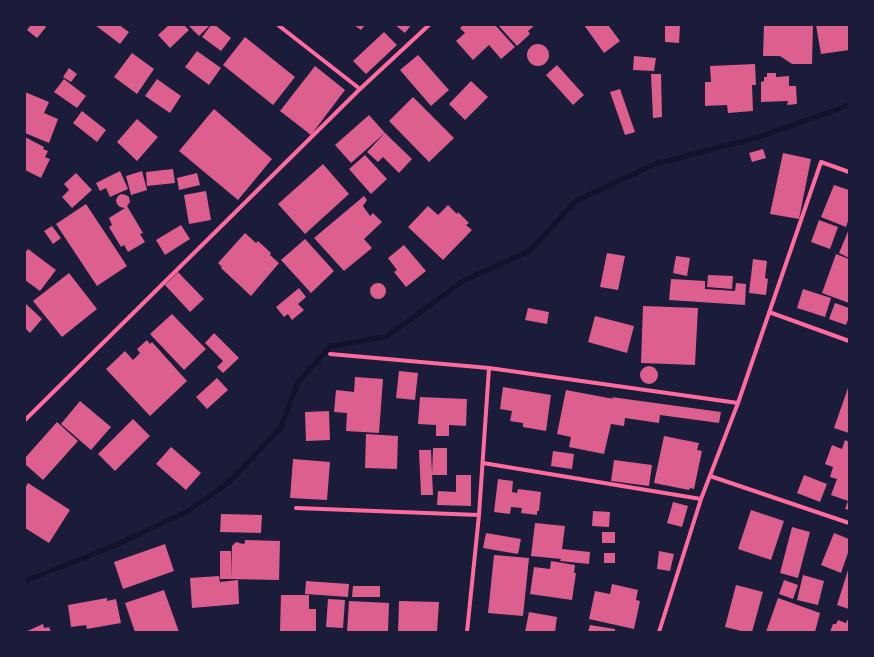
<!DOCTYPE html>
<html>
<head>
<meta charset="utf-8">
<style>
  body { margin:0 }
  #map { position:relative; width:874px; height:657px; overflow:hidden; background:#1b1b3a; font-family:Jost,sans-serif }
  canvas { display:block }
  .frame { position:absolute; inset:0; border:26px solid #1b1b3a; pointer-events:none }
</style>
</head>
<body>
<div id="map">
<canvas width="874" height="657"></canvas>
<div class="frame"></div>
</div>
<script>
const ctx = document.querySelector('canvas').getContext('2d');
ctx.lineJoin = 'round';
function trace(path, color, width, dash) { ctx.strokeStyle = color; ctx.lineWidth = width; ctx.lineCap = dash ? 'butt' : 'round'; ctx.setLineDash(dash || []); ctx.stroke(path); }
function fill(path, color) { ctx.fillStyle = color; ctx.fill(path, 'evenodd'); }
const stream = new Path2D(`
  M25,581L114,546L188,511L229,482L280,429L298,382L331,346L386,337L463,281L529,251L576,201L655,164L759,137L849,105`);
const building = new Path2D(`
  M31,25H44L46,27L37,38L27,30Z
  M95,25H119L129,32L120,44Z
  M169,25H184L189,30L170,48L158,35Z
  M188,25H210L199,36Z
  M211,25H215L231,38L221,51L202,37Z
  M354,25H365L361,30Z
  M395,25H411L405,33Z
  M463,25H495L515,47L501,59L489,45L473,60L456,41L465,33L460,28Z
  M498,25H535L528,31L530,34L517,46Z
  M584,25H608L620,41L604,53Z
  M665,25H680L679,43L665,42Z
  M764,25H813L812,64H792L780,56H763Z
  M816,25H849V50L821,54Z
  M384,32L397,45L366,74L353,61Z
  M245,37L295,77L273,105L223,65Z
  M527 55a11 11 0 1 1 22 0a11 11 0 1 1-22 0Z
  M197,51L221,68L209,85L185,67Z
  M132,53L154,69L137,94L114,77Z
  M418,55L449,90L431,106L400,70Z
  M634,56L656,58L654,71L633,70Z
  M755,64L756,85H752L753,111L728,113L727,105L705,106V82H711L710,66Z
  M557,65L584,95L573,105L546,75Z
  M315,66L345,90L311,135L280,111Z
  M69,68L77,74L71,82L63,77Z
  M767,73H776V77L789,76V86H796L797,104L787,105L788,101L761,102V82L764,81V77H767Z
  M651,74H661L662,117L653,118Z
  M64,79L86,96L77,108L54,92Z
  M157,79L181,96L170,113L145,96Z
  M471,81L488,97L465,120L449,104Z
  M620,89L635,132L625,135L610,92Z
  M25,92L49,102L44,113L58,119L49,143L25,133Z
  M413,97L454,138L429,162L389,121Z
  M214,109L272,159L238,200L179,151Z
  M82,111L106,130L97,142L73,123Z
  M369,115L385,133L351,163L335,145Z
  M137,119L158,137L137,161L117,142Z
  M385,133L412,159L399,173L383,157L378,162L367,152Z
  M25,137L44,147L43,149L48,151L45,157L50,159L41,178L25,170Z
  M763,149L766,158L752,162L749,153Z
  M783,153L811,159L799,219L770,214Z
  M365,155L387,179L371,194L349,169Z
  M323,164L349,194L305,234L278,204Z
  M173,169L175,183L147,186L146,172Z
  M120,171L128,189L110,197L106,188L100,191L96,183Z
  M142,171L147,190L131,195L126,176Z
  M76,173L92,190L72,208L62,197L69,190L64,184Z
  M197,173L200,185L179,190L177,178Z
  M834,185L849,190V218L846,227L821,217Z
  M206,191L211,220L189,224L184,195Z
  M121,194L126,195L129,197L130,202L127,206L143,233L140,234L145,242L128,252L124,245L121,247L109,227L112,225L109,218L125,208L120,207L117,204L116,200L118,196Z
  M364,196L367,200L363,206L370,216L373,213L382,222L364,239L372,248L344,271L314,238Z
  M86,204L127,266L97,286L56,224Z
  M448,205L457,214L458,212L469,223L466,225L472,230L443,260L408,227L428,206L438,215Z
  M819,220L838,227L830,249L811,242Z
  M181,225L190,239L165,255L156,240Z
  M52,226L61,238L53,244L44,231Z
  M849,229V258L839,253Z
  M245,233L256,243L258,241L271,253L270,255L279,263L251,296L221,268L222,267L218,263Z
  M305,239L334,271L311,293L281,260Z
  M404,245L426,271L406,287L394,272L397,270L388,258Z
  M28,249L56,270L40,291L25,280V253Z
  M607,253L625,256L618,290L600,287Z
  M836,254L849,259V303L822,293Z
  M676,256L690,258L687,276L673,273Z
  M753,259L767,261L765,278L768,279L766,295L749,293Z
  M178,272L204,299L190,312L165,285Z
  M69,273L97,309L62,337L33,301Z
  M708,275L733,276L732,289L707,287Z
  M671,279L705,281V289L735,291L736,283L746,284L745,305L669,300Z
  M370 291a8 8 0 1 1 16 0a8 8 0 1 1-16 0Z
  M299,288L306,297L298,304L304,310L292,320L288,314L284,317L276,307Z
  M803,289L831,298L825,317L797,308Z
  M25,303L42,319L30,333L25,328Z
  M835,303L849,308V317L846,325L829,319Z
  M643,306L698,308L695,365L641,363Z
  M528,308L549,312L547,324L525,320Z
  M172,314L206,349L184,370L150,334Z
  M595,316L634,326L627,353L588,342Z
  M214,333L239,358L223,373L217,367L223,361L205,343Z
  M147,340L150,344L152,342L187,381L150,416L106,369L125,351L133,360L140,353L137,349Z
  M640 375a9 9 0 1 1 18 0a9 9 0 1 1-18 0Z
  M399,371L418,373L415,400L396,398Z
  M355,377L383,379L379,433L346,431L347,413L334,412L336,390L354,392Z
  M217,378L228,390L207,409L196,397Z
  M849,385V433L834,428Z
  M503,387L551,395L546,431L523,427V423L510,421L512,411L500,409Z
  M566,390L614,399L611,397L721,412L719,423L660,415L659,423L625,418L624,426L611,424L604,454L569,447L571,437L557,434Z
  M420,397L467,399L466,426L449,425V436H436V425L418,424Z
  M80,401L111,427L91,450L61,424Z
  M329,411L330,440L306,441L305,412Z
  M133,419L150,436L115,471L98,454Z
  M57,422L78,441L43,480L25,464V458Z
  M366,434L398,436L397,469L365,468Z
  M664,436L699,443L697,450L702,451L694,489L690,488L689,490L654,483Z
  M845,440L849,442V510L845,509L848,501L831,495L837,479L830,477L833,467L825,464L832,445L842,449Z
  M171,447L201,473L186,490L156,464Z
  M433,448H447V475H432Z
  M419,450H431L433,495H421Z
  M553,451L574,454L572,469L551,466Z
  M293,459L330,462L327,500L290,498Z
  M614,460L652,465L649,486L611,481Z
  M456,475H471V506L437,505L438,491L456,492Z
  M804,475L827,484L820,502L797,493Z
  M498,479L513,481L512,492L517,493L518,489L541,492L539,511H537V515L521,513L522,508L511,507L510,514L494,512Z
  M28,483L70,510L49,543L25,528V488Z
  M673,502L688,506L682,527L667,523Z
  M751,510L784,521L771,560L738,549Z
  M593,511L610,512L609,527L592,526Z
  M221,514L262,515L261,533L220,532Z
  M535,523L565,526L562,549L590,552L589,564L560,561L561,559L531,556Z
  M792,527L810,532L798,578L780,573Z
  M602,532H615V543H602Z
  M486,533L521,539L518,554L483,548Z
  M834,533L849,539V550L841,573L821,565Z
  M245,540L280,541L279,580L231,579L232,546L236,542L243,544L245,543Z
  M165,544L174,571L123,589L114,562Z
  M220,551H231V579H220Z
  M659,551L674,554L670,571L657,569Z
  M604,553H615V563H604Z
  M494,555L529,558L523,616L488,613Z
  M551,561L575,565L574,573H576L572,600L530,594L534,567L550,569Z
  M849,567V609L837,605Z
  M803,575L824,581L818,605L797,600Z
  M219,576L220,583V582L238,580L239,604L192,608L190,578Z
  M784,580L798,585L793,599L779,594Z
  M306,581L349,584L348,597L305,594Z
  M612,584L638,590L636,600L640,601L634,629L589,619L595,591L610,594Z
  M736,585L763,592L752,632H745L725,627Z
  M353,586H380V597H352Z
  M164,590L179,632H135L125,603Z
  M281,595H309V609H316V632H280Z
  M107,598V601L116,599L121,623L87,629L86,625L71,627L68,605Z
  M778,598L820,613L815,632H766Z
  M328,599L345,600L343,628L326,627Z
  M349,601L389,603L388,632H347Z
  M399,601L439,602L437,632H398Z
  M529,612L557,617L555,632H525Z
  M838,620L846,623L847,620L849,621V632H830L833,624H836Z
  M43,624L44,628L49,627L51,632H25Z
  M590,625L615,629V632H588Z`);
const minor = new Path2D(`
  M278,25L360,89
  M769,312L849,341
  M330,354L489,368L738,403
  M25,420L360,89L429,25
  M483,463L701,499
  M710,476L849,523
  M296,508L479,515
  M467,632L479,515L489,368
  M659,632L701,499L738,403L821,162L849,172`);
trace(stream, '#12122b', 5);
fill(building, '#dd5f8e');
trace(minor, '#ff6b9d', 4);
</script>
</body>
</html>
